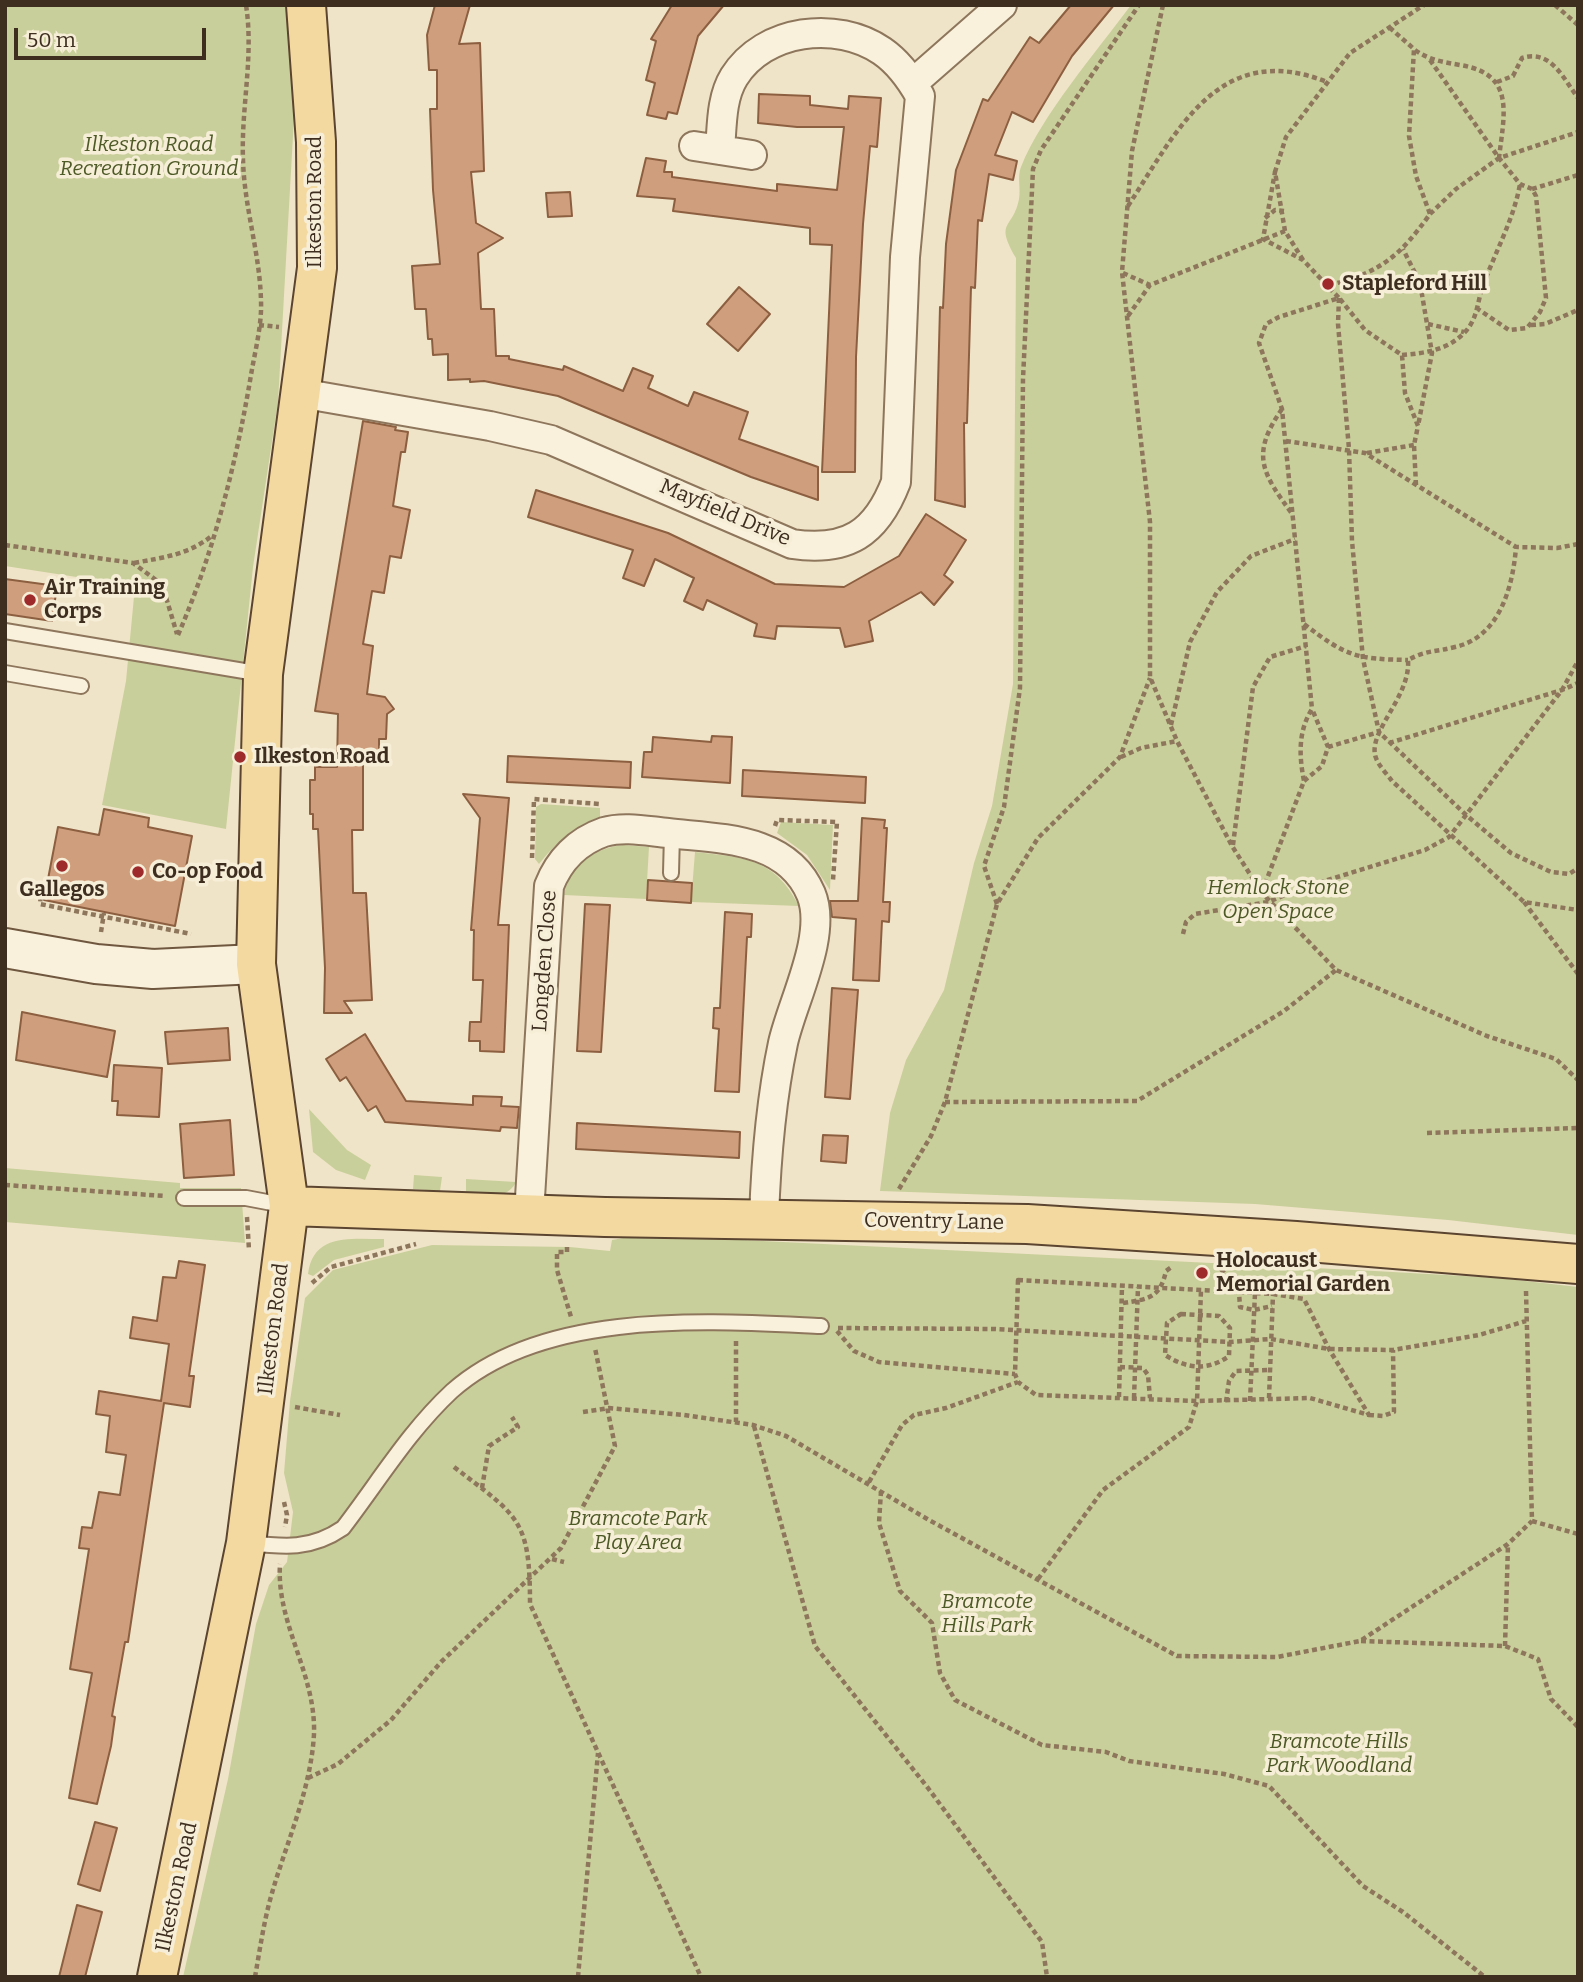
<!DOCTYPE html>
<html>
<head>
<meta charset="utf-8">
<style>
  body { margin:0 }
  #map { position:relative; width:1583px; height:1982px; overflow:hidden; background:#f0e4c8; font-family:Bitter,serif }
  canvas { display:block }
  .frame { position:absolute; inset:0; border:7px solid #3d2e20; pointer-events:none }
  .scale { position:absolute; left:14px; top:28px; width:192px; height:32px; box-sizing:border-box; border:4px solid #3d2e20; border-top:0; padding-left:9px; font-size:21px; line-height:24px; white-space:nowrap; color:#3d2e20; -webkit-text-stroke:5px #f7eed8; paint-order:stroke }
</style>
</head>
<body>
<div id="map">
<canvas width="1583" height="1982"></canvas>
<div class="frame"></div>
<div class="scale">50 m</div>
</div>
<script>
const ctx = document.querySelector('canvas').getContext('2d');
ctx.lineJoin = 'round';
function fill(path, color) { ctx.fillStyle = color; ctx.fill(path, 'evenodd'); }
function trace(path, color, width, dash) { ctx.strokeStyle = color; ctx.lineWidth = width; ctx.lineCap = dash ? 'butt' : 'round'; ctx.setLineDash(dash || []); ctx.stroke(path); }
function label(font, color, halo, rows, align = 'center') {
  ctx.font = font + ' Bitter,serif'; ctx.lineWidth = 7; ctx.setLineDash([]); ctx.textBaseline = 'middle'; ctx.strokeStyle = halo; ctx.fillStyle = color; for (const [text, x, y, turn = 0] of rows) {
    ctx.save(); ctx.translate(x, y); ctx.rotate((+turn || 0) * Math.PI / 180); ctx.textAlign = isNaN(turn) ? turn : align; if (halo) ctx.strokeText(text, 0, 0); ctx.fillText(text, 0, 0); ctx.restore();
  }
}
const green = new Path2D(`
  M5,5H286L294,118L278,402L253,567L226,829L102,805L126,681L135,586L5,566Z
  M1131,5H1578V1235L1448,1220L1255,1204L880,1191L890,1113L906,1060L944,990L974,863L992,806L1013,684L1016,258C994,220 1013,230 1019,199C1021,189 1017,176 1021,167C1041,116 1097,51 1131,5Z
  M541,804L600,808V817C572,827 557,842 539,864L535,859L536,807Z
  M781,822L833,825L830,890L807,855L777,833Z
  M623,845L649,847L646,899L564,895C569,866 594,848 623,845Z
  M695,852C744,858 774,857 799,906L691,902Z
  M309,1109L347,1150L371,1165L365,1180L336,1170L313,1152Z
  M5,1168L180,1183V1188H241L245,1243L5,1222Z
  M414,1175L442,1177L440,1191L413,1189Z
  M466,1179L516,1182C507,1201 484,1195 466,1195Z
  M640,1235L1375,1271L1499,1278L1578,1287V1977H183L228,1779L256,1624L269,1585L287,1562L293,1512L284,1473L290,1401L305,1298L333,1270L432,1245L570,1247L610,1251L612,1240Z
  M384,1239V1247L334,1260L313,1276L308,1274C313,1233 351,1239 384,1239Z`);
const building = new Path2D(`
  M435,5H470L459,44L480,43L484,171L471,172L476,223L503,238L478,253L481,309H494L496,356H509V359L563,370L564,366L623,391L633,368L653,376L648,388L688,406L694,392L748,412L739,439L818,467V500L751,477L558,396L484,381L470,382V379L448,380V354L433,355L432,339H428L426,309H415L412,266L440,264L433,190L430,109H437V70H429L427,35Z
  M672,5H724L698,36L677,114L668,112L666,119L647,115L655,83L646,80L656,41L651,39Z
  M1071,5H1114L1072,56L1033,122L1012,112L995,155L1017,161L1013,180L989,174L982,221L978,220L975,288L971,287L967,423H964L965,507L935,500L940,307L943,308L946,244L956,170L983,99L988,101L1030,37L1039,43Z
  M759,94L810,96V105L848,109L849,96L881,98L877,147L870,146L863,224L856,357L855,472H822L832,245L810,244V228L673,211L675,199L637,196L646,158L666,161L664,172H672V177L777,191V184L837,190L844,127H797L758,123Z
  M570,192L572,216L548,217L546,193Z
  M739,287L770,314L738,351L707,324Z
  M363,421L396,427L395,430L408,432L405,452H401L393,506L410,510L401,558L390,556L384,593L372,591L363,644L373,646L367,694L385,697L394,709L387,714L386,739H379V759H363V830H352L353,893H366L372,1000L344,1001L352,1013H324L325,968L318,829H313V814H310V780H315V767H337L338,714L315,711Z
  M536,490L668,533L775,584L844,587L899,556L926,514L966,540L944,575L953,582L934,605L921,592L869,621L873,641L845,647L840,628L777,626L775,639L754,636L757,624L707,600L703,610L684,601L694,578L655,559L644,586L623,578L633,550L528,517Z
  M5,579L57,586L52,621L5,614Z
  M712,736L732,737L730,783L642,777L644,752H652L653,737L711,742Z
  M508,756L631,762L630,788L507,782Z
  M743,770L866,777L865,803L742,796Z
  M463,794L509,798L498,925H509L504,1052L480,1051V1041H469L470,1022H481L483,980H473L474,930H471L480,818Z
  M104,809L149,818L148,827L192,836L175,926L44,900L58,827L99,835Z
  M862,818L885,820L884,828H887L883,902H890L889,922L882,921L879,981L853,980L856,919L832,917L830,901H858Z
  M648,880L692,883L691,903L647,900Z
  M585,904L610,905L601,1052L577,1051Z
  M725,912L752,914L751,937H747L739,1092L715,1091L719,1029L713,1028L714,1008H720Z
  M832,988L858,990L850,1099L825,1097Z
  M22,1012L115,1031L107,1077L16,1060Z
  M228,1028L230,1060L168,1064L165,1032Z
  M365,1034L406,1101L473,1105V1096L502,1097L501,1106L519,1107L517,1128L501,1127L500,1131L385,1122L376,1106L368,1111L346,1077L340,1081L326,1059Z
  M114,1065L162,1068L159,1117L117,1115L118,1101H112Z
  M230,1120L234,1175L184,1178L180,1124Z
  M577,1123L740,1132L739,1158L576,1149Z
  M823,1135L848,1136L846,1163L821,1161Z
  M179,1261L205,1265L189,1376H194L190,1407L164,1403L128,1642H125L112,1716L115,1717L111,1746L97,1804L69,1798L92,1673L70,1669L89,1549L79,1548L82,1527L92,1528L99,1492L120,1495L126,1455L106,1452L110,1416L96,1414L99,1391L161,1401L169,1344L130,1338L133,1317L157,1321L163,1277L176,1278Z
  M95,1822L117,1828L100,1891L78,1884Z
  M77,1905L102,1912L85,1977H59Z`);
const path = new Path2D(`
  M1163,5L1132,151L1122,272L1150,522V677L1177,741L1232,846L1262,893L1336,970L1487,1036L1556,1059L1578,1080
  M1555,5L1578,25
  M1415,50C1429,60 1443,62 1460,65C1516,74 1504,114 1499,158
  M1430,60L1499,158L1520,184L1532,189L1536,196L1546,298L1540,312L1527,328L1509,330L1478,309
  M1497,82L1513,76L1522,58C1551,49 1563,78 1578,98
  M1532,189L1578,175
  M1128,206C1177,131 1219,39 1327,82
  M1430,214L1456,189L1499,158L1578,132
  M1265,218L1275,210L1284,211
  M1303,260L1285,231L1275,172L1286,137L1350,53L1424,5
  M1123,273L1150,285
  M1329,285C1380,273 1400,256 1430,214L1416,176L1409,136L1414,49L1389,27
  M1339,298L1338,324L1349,449L1352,541L1363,659L1379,732L1465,814L1511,853L1551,872L1569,874L1578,868
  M1340,299L1365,330L1402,355L1405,393L1418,426L1432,353L1420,283L1403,249
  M1128,316L1150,285L1285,231
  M1428,324L1464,332
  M259,325L279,327
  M1531,325L1545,324L1578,310
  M1402,355C1426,353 1449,350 1466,331C1478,317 1477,302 1483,286C1495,252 1514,219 1520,184
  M1282,409C1250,455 1262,473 1293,515
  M1286,441L1365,453L1516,547
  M1367,453L1414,445
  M1416,485L1414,445L1418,426
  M1578,544L1557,548L1516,547C1513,586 1500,637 1455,647C1436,652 1426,650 1408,660C1411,697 1366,733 1376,758C1379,766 1387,774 1392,781L1524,902L1578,910
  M5,545L133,563L156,580L165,594L177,634
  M134,563C165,557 188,555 213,535
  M1304,624C1346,656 1355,659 1408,660
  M178,635C214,552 236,464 251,375C255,351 262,325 261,301C260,253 244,207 243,159C241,107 254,57 246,5
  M1171,725L1190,642L1217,592L1251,556L1295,539
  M1389,743L1562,690L1578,683
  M1328,747L1379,732
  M1121,757L1141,748L1177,741
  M1304,781L1322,766L1328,747L1312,709
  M775,826L777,820L837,822L833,880
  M1233,845L1253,687L1270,657L1306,646
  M532,858L534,799L599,804
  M1262,892L1304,781C1299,756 1298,731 1312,709L1282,409L1259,343L1266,324L1279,317L1339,298L1303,260L1263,239L1275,172
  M35,893L41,894L40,904L191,934
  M1524,902L1578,974
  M997,904L984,866L1004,807L1020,688L1023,379L1033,169L1041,150L1139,5
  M101,932L104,913
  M1183,934L1186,922L1195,914L1268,902L1302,888L1425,850L1449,837L1562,690L1578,661
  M945,1102L1137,1101L1284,1011L1336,970
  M1427,1133L1578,1128
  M5,1185L165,1196
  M899,1189L931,1136L945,1102L997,904L1038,838L1120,757L1150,678
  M247,1217L249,1250
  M567,1247V1252H557V1270L571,1317
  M1221,1269L1239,1292L1240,1307L1254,1310L1272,1306
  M1018,1280L1273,1294L1304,1299L1329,1349L1369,1415L1310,1398L1197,1401L1036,1395L1018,1382L1015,1374Z
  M312,1283L331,1267L416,1244
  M1526,1291L1532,1521
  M1123,1303C1149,1299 1160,1298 1166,1271L1173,1266
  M1181,1314L1219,1316L1230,1328L1229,1356C1208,1371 1187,1369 1165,1355L1167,1323Z
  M838,1328L994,1329L1230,1342L1271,1339L1329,1349L1393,1350L1479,1335L1526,1321
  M837,1331L854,1351L879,1362L1015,1374
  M736,1341V1422
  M1120,1367L1143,1368L1148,1375L1150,1398
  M1119,1397L1122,1286
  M1134,1398L1138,1287
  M1269,1398L1273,1294
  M1250,1401L1255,1293
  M1226,1402L1229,1381L1236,1371L1270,1370
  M295,1407L340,1415
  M583,1412L609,1408L684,1415L753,1425L786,1436L929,1520L1177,1656L1277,1657L1360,1641L1508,1544L1532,1521
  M1369,1415L1383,1416L1394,1412L1393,1350
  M754,1426L815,1646L928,1788L1042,1942L1047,1977
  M454,1467C519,1517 530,1519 530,1604L701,1977
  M869,1482L902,1425L914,1415L946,1408L1018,1382
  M482,1488L489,1446L518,1427L512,1417
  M881,1491L879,1523L900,1591L932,1623L940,1673L955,1700L1042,1745L1106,1752L1129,1761L1224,1774L1269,1786L1363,1886L1403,1912L1485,1977
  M284,1502L287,1515L285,1527
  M1532,1521L1578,1534
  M552,1559L564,1562
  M1038,1579L1103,1490L1189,1427L1197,1401L1201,1290
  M1361,1641L1505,1646L1538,1659L1551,1699L1578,1727
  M1505,1646L1508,1545
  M308,1778L338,1764L391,1720L441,1662L561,1548L615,1446L595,1348
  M255,1977C260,1949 264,1920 272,1893C287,1841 311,1789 314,1734C316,1673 276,1624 280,1564
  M578,1977L598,1753`);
const lane = new Path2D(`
  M5,631L262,674
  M5,673L81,686
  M671,873L672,834
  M184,1198H246L288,1206
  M248,1543C284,1547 311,1550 343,1528C379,1481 409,1431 452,1391C544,1309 707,1321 821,1326`);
const street = new Path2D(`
  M913,83L1002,5
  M694,146L752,155
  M300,393L490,426L551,440L792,544C847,552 876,534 896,482L905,257L920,96C911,80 898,62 882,51C837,20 764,29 734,77C721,98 722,126 720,150
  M529,1214L549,886C559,860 578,841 604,832C624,826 647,831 668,833C720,839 787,837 811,894C828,935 792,1002 783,1043C771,1100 766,1160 764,1218`);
const secondary = new Path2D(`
  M5,948L96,964L153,969L256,964`);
const primary = new Path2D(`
  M289,1206L605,1217L1027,1224L1296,1241L1578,1264
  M157,1977L246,1543L289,1206L256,964L263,674L317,268L316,142L306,5`);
const markers = [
  [1328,284,7,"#9e2a2b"],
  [30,600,7,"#9e2a2b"],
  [240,757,7,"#9e2a2b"],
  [62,866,7,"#9e2a2b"],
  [138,872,7,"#9e2a2b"],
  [1202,1273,7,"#9e2a2b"]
];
const parkNames = [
  ["Ilkeston Road",149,145],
  ["Recreation Ground",149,169],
  ["Hemlock Stone",1278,888],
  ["Open Space",1278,912],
  ["Bramcote Park",638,1519],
  ["Play Area",638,1543],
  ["Bramcote",987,1602],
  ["Hills Park",987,1626],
  ["Bramcote Hills",1339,1742],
  ["Park Woodland",1339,1766]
];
const streetNames = [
  ["Ilkeston Road",315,202,-90],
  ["Mayfield Drive",725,513,23],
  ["Longden Close",545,961,-86],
  ["Coventry Lane",934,1222,1],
  ["Ilkeston Road",274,1329,-83],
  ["Ilkeston Road",177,1887,-78]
];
const poiNames = [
  ["Stapleford Hill",1342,284],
  ["Air Training",44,588],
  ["Corps",44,612],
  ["Ilkeston Road",254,757],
  ["Co-op Food",152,872],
  ["Gallegos",62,890,"center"],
  ["Holocaust",1216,1261],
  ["Memorial Garden",1216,1285]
];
fill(green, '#c9cf9b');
fill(building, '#cf9f7d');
trace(building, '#8d5f41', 2);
trace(lane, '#8d765c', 18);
trace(street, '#8d765c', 32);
trace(secondary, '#6f573f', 42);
trace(primary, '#5b4430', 42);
trace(path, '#8d765c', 4.5, [5, 3.5]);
trace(lane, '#faf1dc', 14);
trace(street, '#faf1dc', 28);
trace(secondary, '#faf1dc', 38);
trace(primary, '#f3d9a0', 38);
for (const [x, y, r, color] of markers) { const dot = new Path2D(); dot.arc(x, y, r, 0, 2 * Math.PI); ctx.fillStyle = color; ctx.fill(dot); trace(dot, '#f7eed8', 2.5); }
label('italic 21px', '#4d5a26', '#f7eed8', parkNames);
label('21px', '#3d2e20', '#f7eed8', streetNames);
label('bold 21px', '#3d2e20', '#f7eed8', poiNames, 'left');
</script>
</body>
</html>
